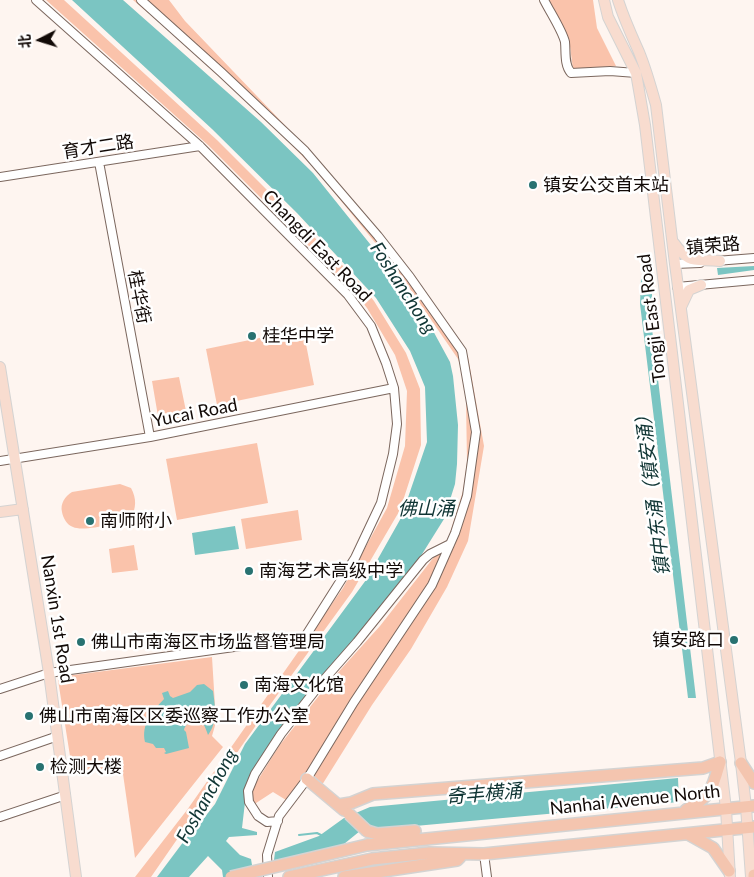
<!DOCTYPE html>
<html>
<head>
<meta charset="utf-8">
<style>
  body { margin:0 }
  #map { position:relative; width:754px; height:877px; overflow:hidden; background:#fef5f0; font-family:Lato,"Noto Sans SC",sans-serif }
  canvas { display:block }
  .north { position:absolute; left:15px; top:15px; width:50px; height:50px; -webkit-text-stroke:4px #fff; paint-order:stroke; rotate:265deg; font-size:14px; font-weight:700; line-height:20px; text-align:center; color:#120a07 }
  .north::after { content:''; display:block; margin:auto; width:18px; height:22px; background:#120a07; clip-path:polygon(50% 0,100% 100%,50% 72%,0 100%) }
</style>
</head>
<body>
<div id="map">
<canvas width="754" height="877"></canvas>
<div class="north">北</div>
</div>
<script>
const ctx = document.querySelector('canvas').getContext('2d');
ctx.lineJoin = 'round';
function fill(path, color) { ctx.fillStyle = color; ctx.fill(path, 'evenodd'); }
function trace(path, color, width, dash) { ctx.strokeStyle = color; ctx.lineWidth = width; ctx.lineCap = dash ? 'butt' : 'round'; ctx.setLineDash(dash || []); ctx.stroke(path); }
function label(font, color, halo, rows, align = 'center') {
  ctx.font = font + ' Lato,"Noto Sans SC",sans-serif'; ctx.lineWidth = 5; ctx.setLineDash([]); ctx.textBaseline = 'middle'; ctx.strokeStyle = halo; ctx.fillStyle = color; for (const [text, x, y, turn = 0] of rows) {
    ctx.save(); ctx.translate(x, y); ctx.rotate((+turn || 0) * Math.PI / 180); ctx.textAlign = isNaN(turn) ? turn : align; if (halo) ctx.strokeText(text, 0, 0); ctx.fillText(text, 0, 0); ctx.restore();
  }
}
const green = new Path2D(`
  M46,0H64L217,140L359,282L374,301L406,353L420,389L421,445L400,510L352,592L270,705L151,877H135L187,810L343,588L387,508L405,446L407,391L395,355L367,308L352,289L208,145Z
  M133,0H169L185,21L324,166L405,263L468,357L484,446L468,541L447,587L411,649L372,705L322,785L307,775L286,800L273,792L253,805L251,791L279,746L333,678L380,626L434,557L445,549L463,491L467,462L466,400L464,377L458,359L395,267L315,169L272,125L166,28Z
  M547,0H593L597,28L616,66L573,69L569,39Z
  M303,329L314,385L217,405L206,349Z
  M179,377L187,416L159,422L152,381Z
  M257,443L268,503L177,520L166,459Z
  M120,484L131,488C137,499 136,508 131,518C121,523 83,532 73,527C67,525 63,518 62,512C60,504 65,496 72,492Z
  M298,510L302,540L246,549L241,519Z
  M134,545L138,570L112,573L109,549Z
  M212,657L216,722L212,736L223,747L135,858L122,767L73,775L58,680L66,676Z`);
const water = new Path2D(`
  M72,0H123L261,122L313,173L419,305L450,362L453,376L458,425L457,464L455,484L444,519L419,559L275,737L247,785L242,828L257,832V835L229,837L226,841L240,855L251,859L254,877H223L222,870L208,856L189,877H157L187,837L183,831L188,827H197L215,804L245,744L366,580L401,518L427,442L425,387L410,351L376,298L297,213L212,129Z
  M754,266V270L718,275L717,268Z
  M652,278V301L650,312L696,698H688L640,304L641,279Z
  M235,526L239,549L195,555L192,533Z
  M204,684L213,691C215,706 218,722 208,735C205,727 201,713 191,721C188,724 185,725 184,730L186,732L189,748L166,754L164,753L166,752L164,748H156L153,744L145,742C141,724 152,712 164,699L162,693L168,691L170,696L173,698L190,692L197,685Z
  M678,778L679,802L360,831L344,844L325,852L273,868L275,852L319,836L344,818L370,807Z`);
const stream = new Path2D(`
  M299,835L317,833L321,835`);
const minor = new Path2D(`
  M141,0L221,72L305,151L378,236L410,277L462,351L476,432L467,496L455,533L432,585L354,702L307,779L279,816L267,855L268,877
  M544,0C550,12 562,30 565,42C566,52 564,65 571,73L610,71L636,73
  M99,162L150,437
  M0,177L200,146
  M716,261L754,258
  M675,264L700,263
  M677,287L754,280
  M0,461L150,437L394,388
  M0,689L49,673L305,637L355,558L381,503L393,454L397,424L394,388L386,363L371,326L348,295L200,146L36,0
  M0,756L58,736
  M0,817L66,795
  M278,821L267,822L258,816L249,802L248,791L255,774L281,734L321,683L357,642L423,560L430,554L450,544
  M484,854L487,877`);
const major = new Path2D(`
  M604,0L608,17L636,73L645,125L726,809L730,877
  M618,0C624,19 631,34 639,52C646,69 651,87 656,105L675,264L741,763L746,807L751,877
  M674,243C690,266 696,258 720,261
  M681,307L689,290L701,285
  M0,367L49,673L76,877
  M0,512L23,509`);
const highway = new Path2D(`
  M741,763L754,783
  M307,779L344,810
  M339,805L351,803L373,794L703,768L720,762
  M686,810C712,795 712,790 720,762
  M367,831L377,834L415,831
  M688,834L713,848L729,871
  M367,845L754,806
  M289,877L372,859L429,853L484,854L754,827
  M344,877L457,860L460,857
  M754,877V875`);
const highwayBridge = new Path2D(`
  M349,814L367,831
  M231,877L367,845`);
const markers = [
  [533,185,5,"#287271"],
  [252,336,5,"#287271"],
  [90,521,5,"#287271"],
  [249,571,5,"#287271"],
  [734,640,5,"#287271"],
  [81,642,5,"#287271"],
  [244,685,5,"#287271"],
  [29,716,5,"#287271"],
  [40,767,5,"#287271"]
];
const streetNames = [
  ["育才二路",98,147,-9],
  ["Changdi East Road",317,246,46],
  ["镇荣路",713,246,-5],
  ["桂华街",139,297,79],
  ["Tongji East Road",652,318,-97],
  ["Yucai Road",195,413,-11],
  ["Nanxin 1st Road",57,619,81],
  ["Nanhai Avenue North",635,800,-6]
];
const poiNames = [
  ["镇安公交首末站",543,185],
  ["桂华中学",262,336],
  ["南师附小",100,521],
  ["南海艺术高级中学",259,571],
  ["镇安路口",724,640,"right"],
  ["佛山市南海区市场监督管理局",91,642],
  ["南海文化馆",254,685],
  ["佛山市南海区区委巡察工作办公室",39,716],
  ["检测大楼",50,767]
];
const waterNames = [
  ["Foshanchong",403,288,57],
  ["镇中东涌（镇安涌）",653,491,-97],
  ["佛山涌",426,509],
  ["奇丰横涌",484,794,-5],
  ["Foshanchong",207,796,-61]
];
fill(green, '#fac3ab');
fill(water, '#7bc5c2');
trace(stream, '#7bc5c2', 2);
trace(minor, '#7b675e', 10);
trace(major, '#d4d3d2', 12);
trace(highway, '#d4d3d2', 14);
trace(minor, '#fff', 8);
trace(major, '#f8dccf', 10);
trace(highway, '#f4c5af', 11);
trace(highwayBridge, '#d4d3d2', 14, []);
trace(highwayBridge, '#f4c5af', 11);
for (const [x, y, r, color] of markers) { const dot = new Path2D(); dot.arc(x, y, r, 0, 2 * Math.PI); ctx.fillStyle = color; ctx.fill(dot); trace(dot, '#fff', 2); }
label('18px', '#120a07', '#fff', streetNames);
label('18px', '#120a07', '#fff', poiNames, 'left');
label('italic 19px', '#103534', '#fff', waterNames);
</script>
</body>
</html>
